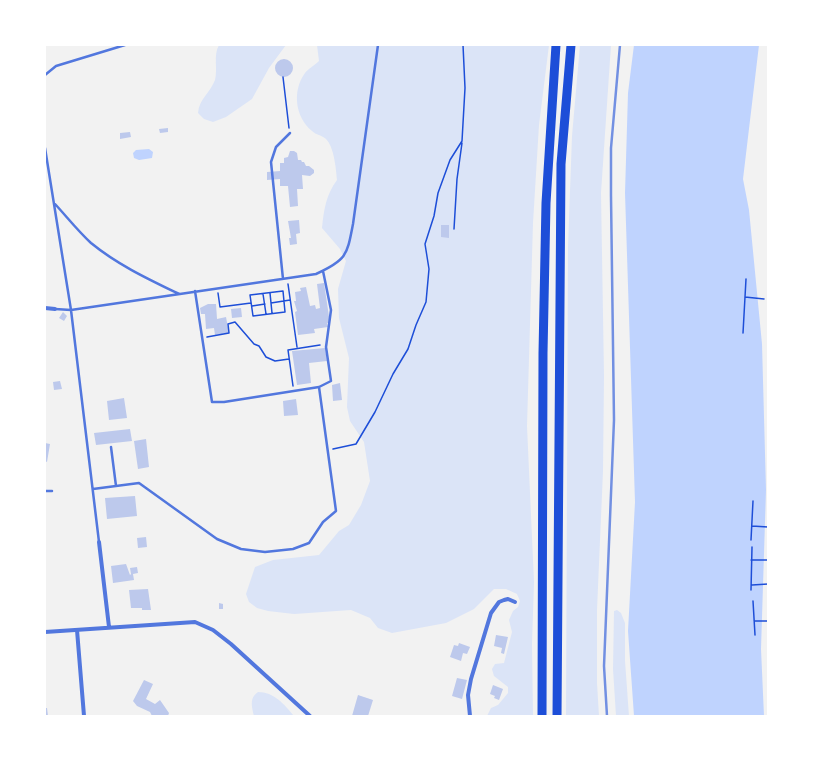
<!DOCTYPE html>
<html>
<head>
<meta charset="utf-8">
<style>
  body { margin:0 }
  #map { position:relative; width:813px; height:761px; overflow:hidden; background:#f2f2f2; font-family:Roboto,sans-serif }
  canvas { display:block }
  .frame { position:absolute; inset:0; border:46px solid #fff; pointer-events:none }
</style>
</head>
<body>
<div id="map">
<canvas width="813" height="761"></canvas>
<div class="frame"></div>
</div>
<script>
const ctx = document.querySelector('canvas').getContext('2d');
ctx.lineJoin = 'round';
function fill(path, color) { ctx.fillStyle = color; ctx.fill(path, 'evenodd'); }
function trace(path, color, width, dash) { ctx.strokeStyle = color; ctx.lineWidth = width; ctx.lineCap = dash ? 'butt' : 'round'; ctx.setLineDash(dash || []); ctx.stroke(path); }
const green = new Path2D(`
  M219,45H286L269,68L252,99L226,117L213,122L204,119L198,113C199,99 210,93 215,80C218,69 213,55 219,45Z
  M317,45H549L539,125L533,223L527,426L534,582L532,644L533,716H487L491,708L498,705L508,693V687L494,676L492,669L495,664L504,663L512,632L509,620L513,611L518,607L520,601L517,594L506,589H494L474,609L446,623L392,633L378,628L370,618L351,610L294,614L268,611L257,608L249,602L246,594L255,567L273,560L319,555L339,531L349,525L361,505L370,481L364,442L350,421L347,407L349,358L339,318L338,289L346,261L340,249L322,228C324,209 326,195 337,180C336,168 334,147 326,139C322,135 316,135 312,131C295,117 292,91 305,73C308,69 315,65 319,61Z
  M580,45H611L601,193L604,376L603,471L597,610V683L599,716H566L568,247L572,136Z
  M617,610L621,613L625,623V661L629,716H616L613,669L614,611Z
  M258,692C274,692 284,704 294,716H254C252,707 249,698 258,692Z`);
const water = new Path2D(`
  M634,45H759L743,179L749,210L762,344L766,490L761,649L764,716H634L628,631L635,502L625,193L628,93Z
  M149,149L153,152L152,158L139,160L134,158L133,153L136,150Z`);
const building = new Path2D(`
  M275 68a9 9 0 1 1 18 0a9 9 0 1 1-18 0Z
  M168,128V132L160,133L159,129Z
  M130,132L131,137L120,139V133Z
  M290,151H294L297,153L298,160H301L302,162H304L306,166H309L314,170V173L310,176L302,175L303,189H297L298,206L290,207L288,186H280V179L267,180V172L280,171V163H284V158L288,157Z
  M299,220L300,233L296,234L297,244L290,245L289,238H291L288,221Z
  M441,225H449V238L441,237Z
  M324,283L330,323H327L328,327L314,329L315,333L298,335L295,312L297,311L294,301H296L295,292L301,291L300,288L306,287L310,306L315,305L316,309L320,308L317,284Z
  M208,304H216L217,319L226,317L229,333L215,335L214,328L206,329L205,314H201L200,308Z
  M241,308L242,317L232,318L231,309Z
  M63,312L67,316L64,321L59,318Z
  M325,348L327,361L309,363L311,383L297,385L292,351Z
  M60,381L62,389L54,390L53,382Z
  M340,383L342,400L333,401L332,385Z
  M124,398L127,418L109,420L107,401Z
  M296,399L298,415L284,416L283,401Z
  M130,429L132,441L96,445L94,433Z
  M146,439L149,467L138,469L134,441Z
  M45,443L50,444L47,462L45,461Z
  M135,496L137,516L107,519L105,498Z
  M146,537L147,547L138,548L137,538Z
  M126,564L130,575L131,574L130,568L137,567L138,573L133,574L134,580L113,583L111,566Z
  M148,589L151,610H142V608H131L129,590Z
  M219,603L223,604V609H219Z
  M496,635L508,637L504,654L501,653L502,648L494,646Z
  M459,643L470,647L467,654L463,653L461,661L450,657L454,645L458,646Z
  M457,678L467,680L462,699L452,696Z
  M144,680L153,684L146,699L155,704L160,700L169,713L168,716H152L150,712L137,706L133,701Z
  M493,685L503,689L499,700L494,698L495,696L490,694Z
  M358,695L373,700L368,716H352Z
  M45,708H47L48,716H45Z`);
const path = new Path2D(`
  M283,77L289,128
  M454,229L457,179L462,143
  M288,284L297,347
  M283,291L285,312L253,316L250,295Z
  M218,293L220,307L251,303
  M270,293L272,313
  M263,294L266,314
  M745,297L764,299
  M271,303L290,300
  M252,306L265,304
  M743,333L746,279
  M207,337L229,333L228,324L235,322L254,344L259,346L266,357L275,361L289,359
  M293,386L288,350L320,345
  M333,449L356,444L375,412L393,374L408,349L416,325L426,302L429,269L425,244L434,216L438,193L450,160L462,141L465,88L463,45
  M752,526L768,527
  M751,540L753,501
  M751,560H768
  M752,585L768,584
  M751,590L752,547
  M753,601L755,635
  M754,621H768`);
const service = new Path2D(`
  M45,75L56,66L125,45
  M45,148L71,310L99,542
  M55,204C67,217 78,231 91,243C118,265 148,279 179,294
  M283,279L271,162L276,147L290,133
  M195,291L212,402H224L319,387
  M55,309L71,310L316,274C347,260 347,255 353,224L378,45
  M111,447L116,486
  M93,489L139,483L217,539L241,549L265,552L293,549L309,543L323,522L336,511L319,387L331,381L326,347L331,310L323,271
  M45,491H52`);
const minor = new Path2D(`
  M45,308L55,309
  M99,542L109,627
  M77,630L84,716
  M45,632L195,622L213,630L231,644L310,716
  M470,716L468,695L471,679L491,613L499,602L504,600L508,599L515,602`);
const motorway = new Path2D(`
  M542,716L543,353L546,203L556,45
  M557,716L561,164L571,45`);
const rail = new Path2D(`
  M607,716L604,666L614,420L611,196V148L620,45`);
fill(green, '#dbe4f7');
fill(water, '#bfd3fe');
fill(building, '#bdc9ec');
trace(path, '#1d4ed8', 1.5);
trace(service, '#5277de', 2.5);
trace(minor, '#5277de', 4);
trace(motorway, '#1d4ed8', 9);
trace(rail, '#7290e2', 2.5);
</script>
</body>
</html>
